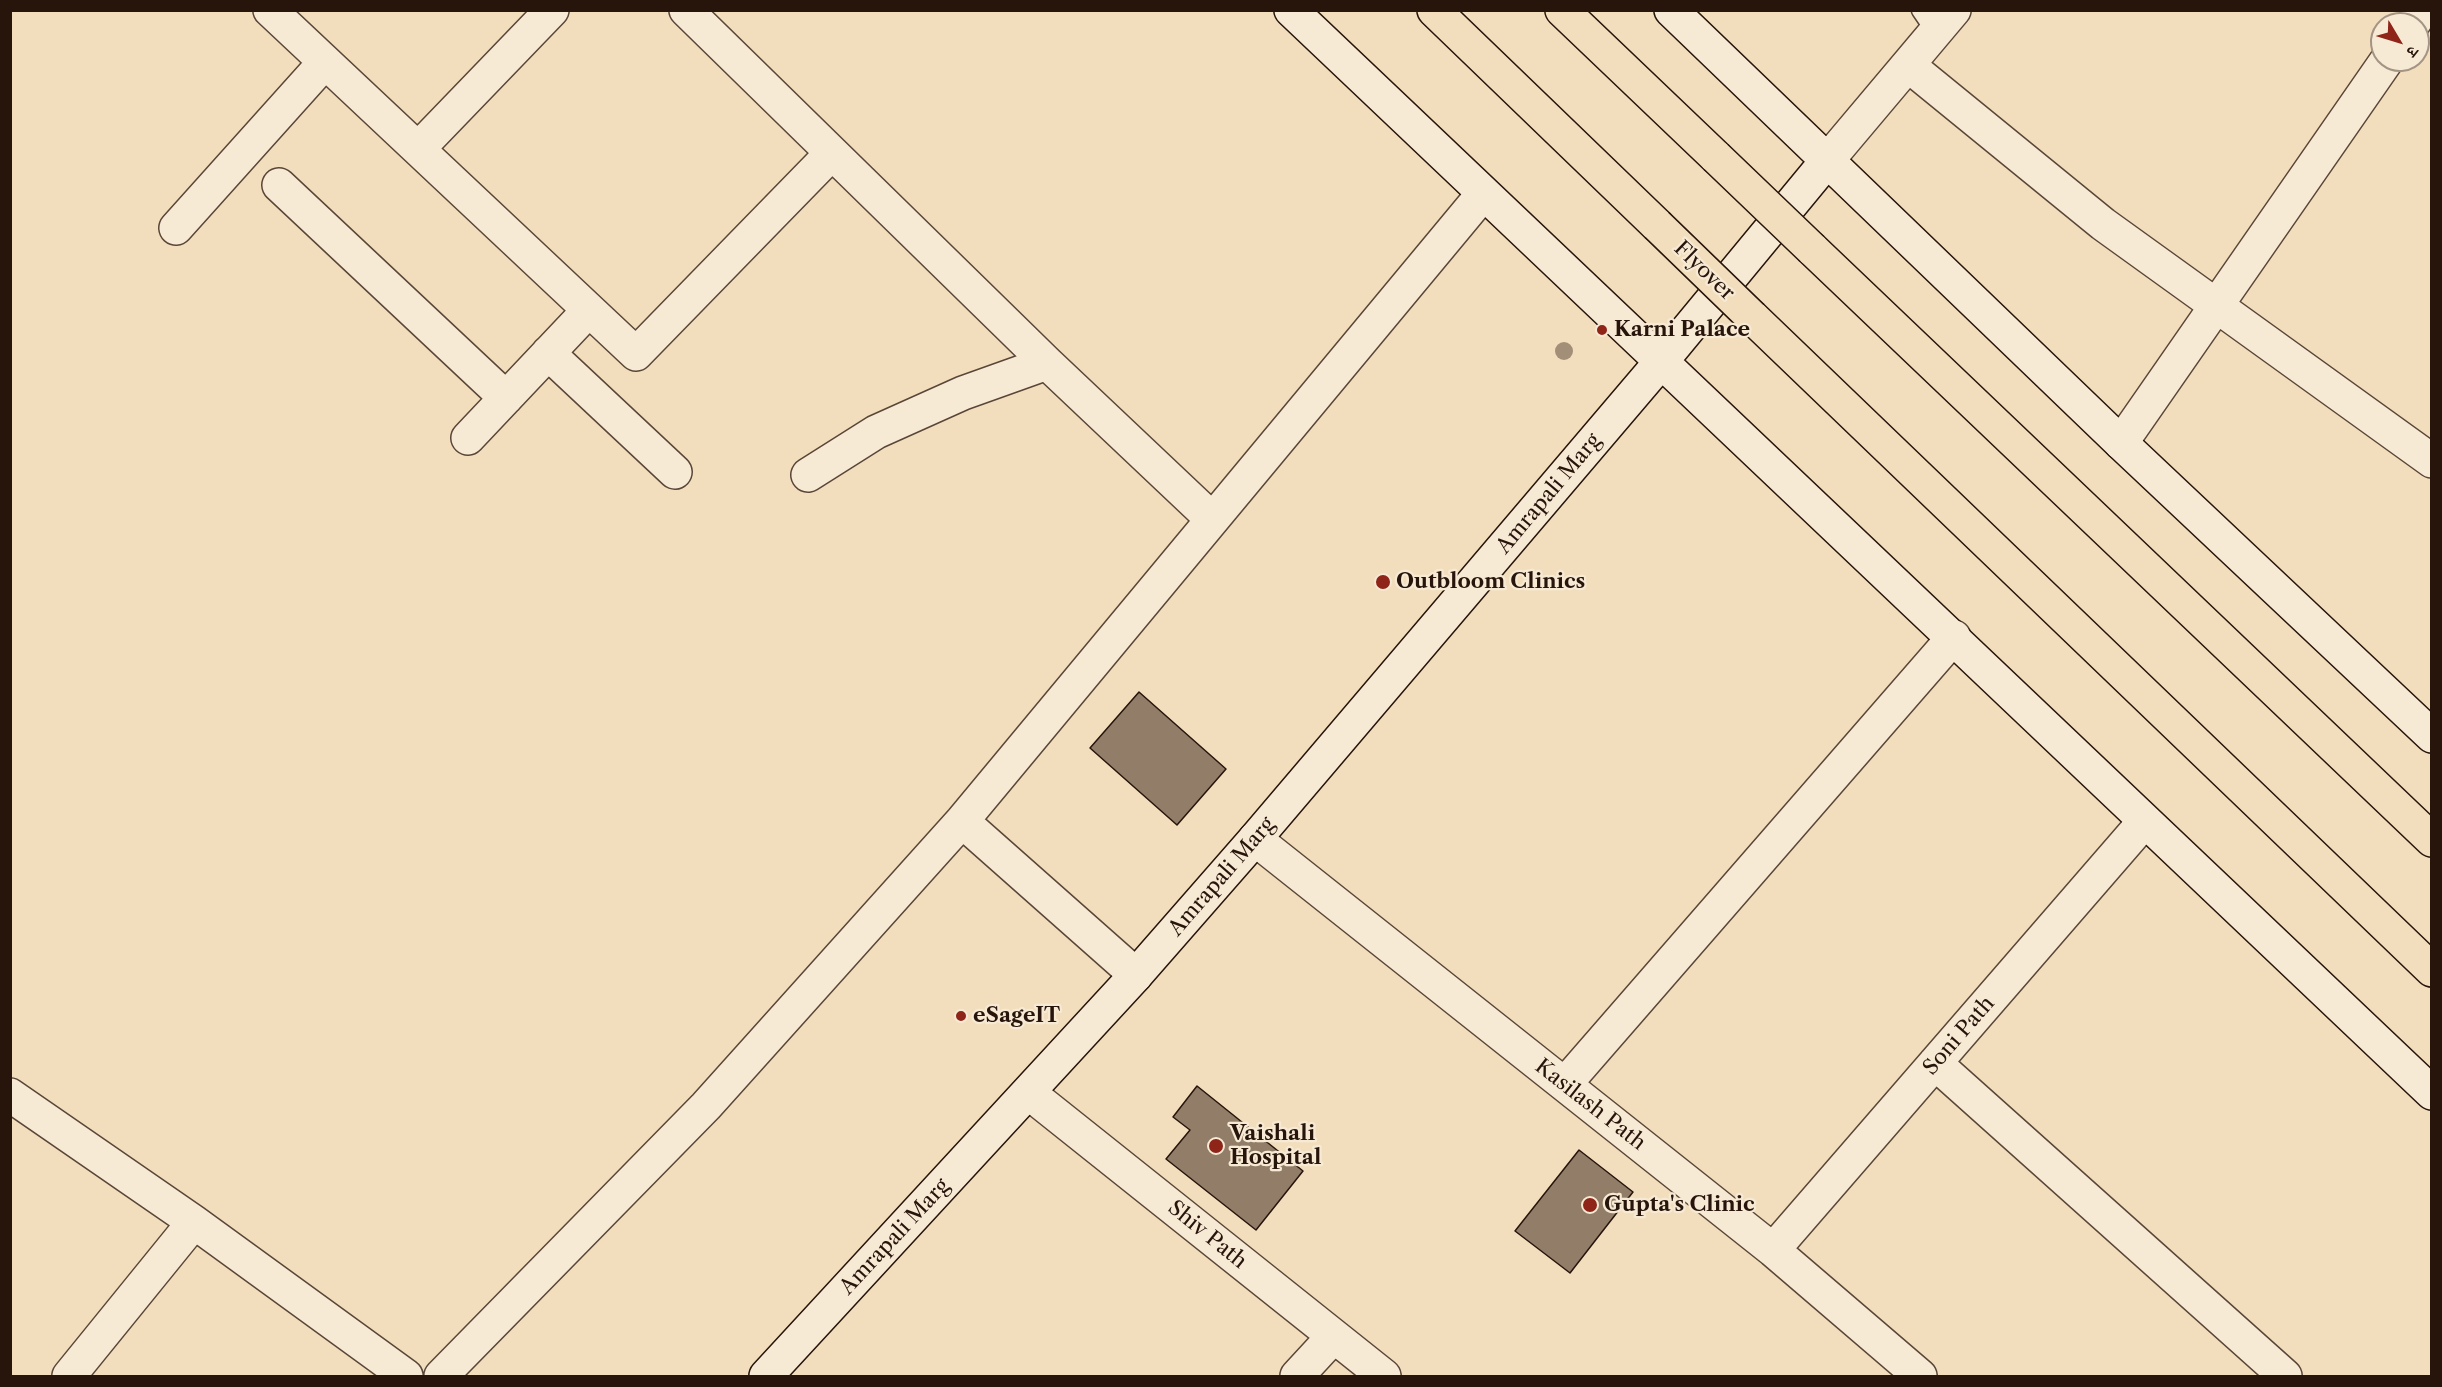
<!DOCTYPE html>
<html>
<head>
<meta charset="utf-8">
<style>
  body { margin:0 }
  #map { position:relative; width:2442px; height:1387px; overflow:hidden; background:#f2debd; font-family:"Libre Caslon Text","Noto Serif Devanagari",serif }
  canvas { display:block }
  .frame { position:absolute; inset:0; border:12px solid #27140b; pointer-events:none }
  .north { position:absolute; left:2370px; top:12px; width:60px; height:60px; box-sizing:border-box; background:#f7ead4; border:2px solid #a49484; border-radius:50%; rotate:128deg; font-size:16px; font-weight:700; line-height:24px; text-align:center; color:#27140b }
  .north::after { content:''; display:block; margin:auto; width:21px; height:27px; background:#8f2418; clip-path:polygon(50% 0,100% 100%,50% 72%,0 100%) }
</style>
</head>
<body>
<div id="map">
<canvas width="2442" height="1387"></canvas>
<div class="frame"></div>
<div class="north">उ</div>
</div>
<script>
const ctx = document.querySelector('canvas').getContext('2d');
ctx.lineJoin = 'round';
function fill(path, color) { ctx.fillStyle = color; ctx.fill(path, 'evenodd'); }
function trace(path, color, width, dash) { ctx.strokeStyle = color; ctx.lineWidth = width; ctx.lineCap = dash ? 'butt' : 'round'; ctx.setLineDash(dash || []); ctx.stroke(path); }
function label(font, color, halo, rows, align = 'center') {
  ctx.font = font + ' "Libre Caslon Text",serif'; ctx.lineWidth = 4.5; ctx.setLineDash([]); ctx.textBaseline = 'middle'; ctx.strokeStyle = halo; ctx.fillStyle = color; for (const [text, x, y, turn = 0] of rows) {
    ctx.save(); ctx.translate(x, y); ctx.rotate((+turn || 0) * Math.PI / 180); ctx.textAlign = isNaN(turn) ? turn : align; if (halo) ctx.strokeText(text, 0, 0); ctx.fillText(text, 0, 0); ctx.restore();
  }
}
const building = new Path2D(`
  M1139,692L1226,769L1177,825L1090,748Z
  M1197,1086L1303,1171L1256,1230L1166,1159L1190,1130L1173,1117Z
  M1579,1150L1633,1192L1570,1273L1515,1231Z`);
const lane = new Path2D(`
  M1921,10L1936,32`);
const street = new Path2D(`
  M270,10L636,354L832,153
  M686,10L1047,363L1212,519
  M2413,24L2422,10
  M1908,65L2103,224L2432,461
  M418,149L552,10
  M1826,162L1954,10
  M279,185L506,398
  M176,228L325,62
  M548,353L675,472
  M468,438L589,310
  M2121,443L2387,60
  M808,475L876,432L963,393L1047,363
  M962,821L1136,975
  M1255,839L1773,1250L1920,1376
  M1935,1063L2285,1376
  M1565,1084L1954,637
  M1029,1093L1384,1376
  M10,1095L194,1222L406,1376
  M1773,1250L2144,822
  M69,1376L194,1222
  M441,1376L706,1106L962,821L1483,194
  M1297,1376L1333,1337`);
const secondary = new Path2D(`
  M1291,10L2432,1093
  M1671,10L2121,443L2432,736
  M766,1376L1136,975L1255,839L1660,363L1826,162`);
const highway = new Path2D(`
  M1434,10L1657,225
  M1562,10L1716,157
  M1812,249L2432,840
  M1752,317L2432,970`);
const highwayBridge = new Path2D(`
  M1716,157L1812,249
  M1657,225L1752,317`);
const trees = [
  [1564,351]
];
const markers = [
  [1602,330,6,"#8f2418"],
  [1383,582,8,"#8f2418"],
  [961,1016,6,"#8f2418"],
  [1216,1146,8,"#8f2418"],
  [1590,1205,8,"#8f2418"]
];
const streetNames = [
  ["Flyover",1704,271,44],
  ["Amrapali Marg",1549,494,-50],
  ["Amrapali Marg",1222,877,-49],
  ["Soni Path",1959,1036,-49],
  ["Kasilash Path",1590,1105,38],
  ["Shiv Path",1207,1235,39],
  ["Amrapali Marg",895,1237,-47]
];
const poiNames = [
  ["Karni Palace",1614,330],
  ["Outbloom Clinics",1396,582],
  ["eSageIT",973,1016],
  ["Vaishali",1230,1134],
  ["Hospital",1230,1158],
  ["Gupta's Clinic",1604,1205]
];
fill(building, '#917d68');
trace(building, '#27140b', 1.5);
trace(lane, '#5a4638', 21);
trace(street, '#5a4638', 36);
trace(secondary, '#27140b', 36);
trace(highway, '#27140b', 36);
trace(lane, '#f7ead4', 18);
trace(street, '#f7ead4', 33);
trace(secondary, '#f7ead4', 33);
trace(highway, '#f2debd', 33);
trace(highwayBridge, '#27140b', 36, []);
trace(highwayBridge, '#f2debd', 33);
ctx.fillStyle = '#a38f78';
for (const [x, y] of trees) { ctx.beginPath(); ctx.arc(x, y, 9, 0, 2 * Math.PI); ctx.fill(); }
for (const [x, y, r, color] of markers) { const dot = new Path2D(); dot.arc(x, y, r, 0, 2 * Math.PI); ctx.fillStyle = color; ctx.fill(dot); trace(dot, '#f7ead4', 2); }
label('21px', '#27140b', '#f7ead4', streetNames);
label('bold 21px', '#27140b', '#f7ead4', poiNames, 'left');
</script>
</body>
</html>
